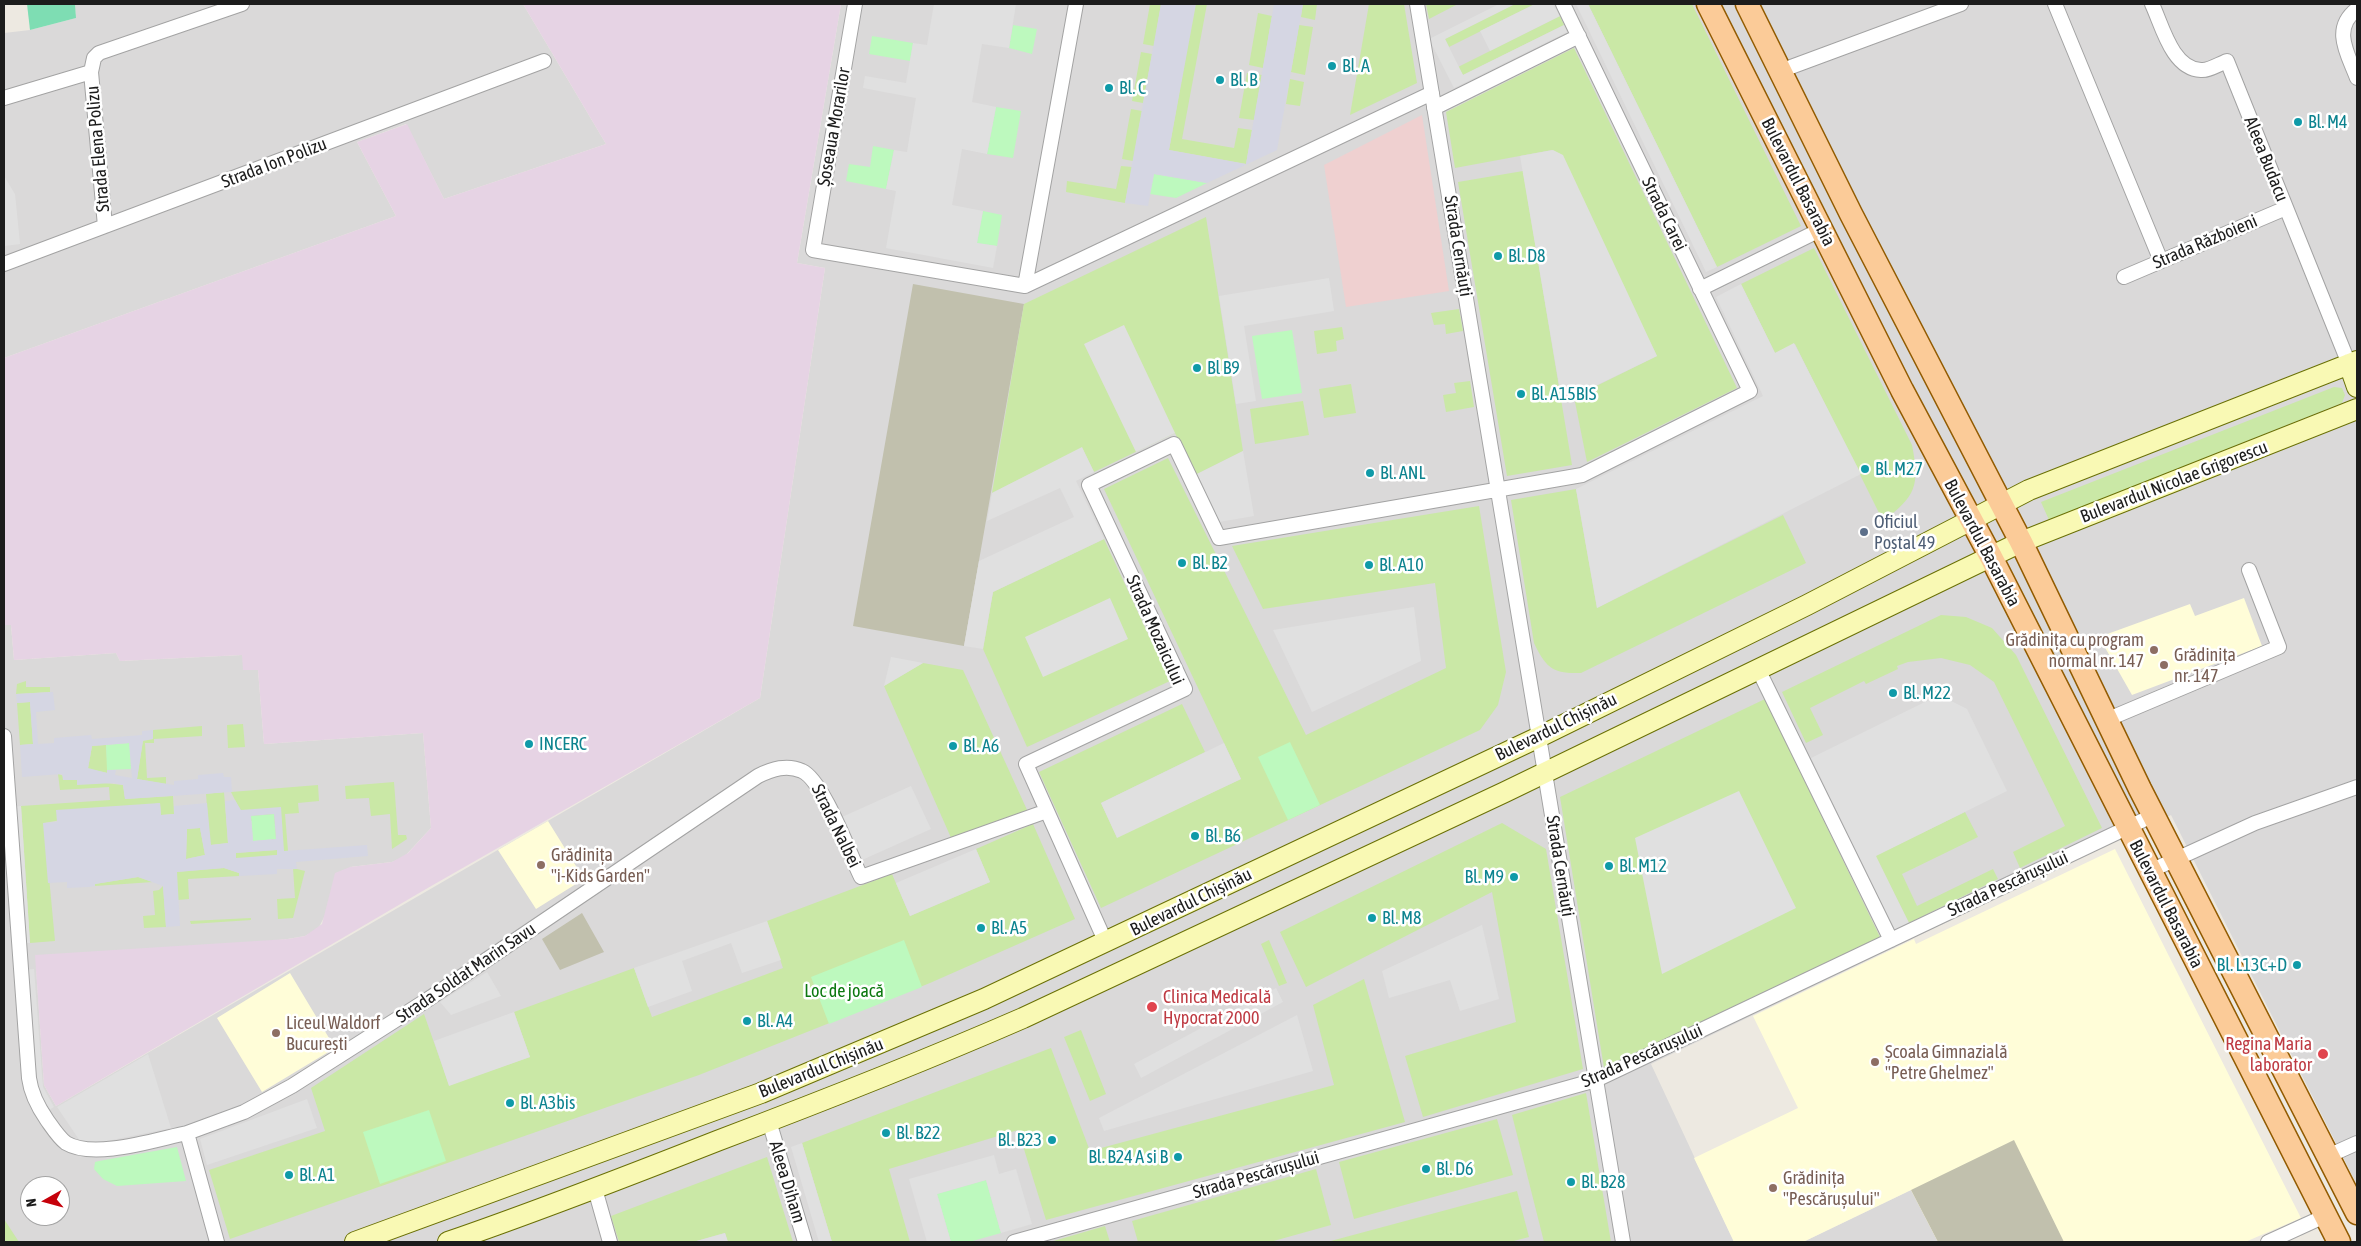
<!DOCTYPE html>
<html>
<head>
<meta charset="utf-8">
<style>
  body { margin:0 }
  #map { position:relative; width:2361px; height:1246px; overflow:hidden; background:#ede9e1; font-family:"Asap Condensed",sans-serif }
  canvas { display:block }
  .frame { position:absolute; inset:0; border:5px solid #1c1c1c; pointer-events:none }
  .north { position:absolute; left:20px; top:1176px; width:50px; height:50px; box-sizing:border-box; background:#fff; border:1px solid #a4a4a4; border-radius:50%; rotate:263deg; font-size:14px; font-weight:700; line-height:20px; text-align:center; color:#1c1c1c }
  .north::after { content:''; display:block; margin:auto; width:18px; height:22px; background:#c6010b; clip-path:polygon(50% 0,100% 100%,50% 72%,0 100%) }
</style>
</head>
<body>
<div id="map">
<canvas width="2361" height="1246"></canvas>
<div class="frame"></div>
<div class="north">N</div>
</div>
<script>
const ctx = document.querySelector('canvas').getContext('2d');
ctx.lineJoin = 'round';
function fill(path, color) { ctx.fillStyle = color; ctx.fill(path, 'evenodd'); }
function trace(path, color, width, dash) { ctx.strokeStyle = color; ctx.lineWidth = width; ctx.lineCap = dash ? 'butt' : 'round'; ctx.setLineDash(dash || []); ctx.stroke(path); }
function label(font, color, halo, rows, align = 'center') {
  ctx.font = font + ' "Asap Condensed",sans-serif'; ctx.lineWidth = 5; ctx.setLineDash([]); ctx.textBaseline = 'middle'; ctx.strokeStyle = halo; ctx.fillStyle = color; for (const [text, x, y, turn = 0] of rows) {
    ctx.save(); ctx.translate(x, y); ctx.rotate((+turn || 0) * Math.PI / 180); ctx.textAlign = isNaN(turn) ? turn : align; if (halo) ctx.strokeText(text, 0, 0); ctx.fillText(text, 0, 0); ctx.restore();
  }
}
const residential = new Path2D(`
  M75,4H523L606,144L444,199L406,124L357,142L396,216L4,358V33L30,30L76,18Z
  M841,4H2357V1185L2171,815L1651,1064L1734,1242H4V625H11L14,660L116,653L120,661L242,655L258,670L264,744L423,733L431,828L404,857L392,862L350,867L318,929L305,936L288,939L36,966L44,1085L56,1106L760,698L825,268L797,263ZM30,1186H60V1216H30Z
  M1911,1190L1938,1242H1803Z`);
const commercial = new Path2D(`
  M1422,115L1449,291L1346,307L1324,165Z`);
const industrial = new Path2D(`
  M523,4H841L797,263L825,268L760,698L426,889L56,1106L44,1085L35,955L288,939L305,936L322,924L335,873L350,867L392,862L408,853L431,828L423,733L264,744L258,670H243L242,655L120,661L116,653L14,660L11,625H4V358L396,216L357,142L407,124L444,199L606,144Z`);
const education = new Path2D(`
  M2244,598L2262,646L2132,695L2099,637L2190,604L2195,616Z
  M548,821L584,879L536,909L498,850Z
  M2115,849L2301,1218L2245,1242H1938L1911,1190L1803,1242H1734L1694,1158L1798,1108L1753,1016L1914,939L1916,944Z
  M290,973L335,1048L262,1092L217,1018Z`);
const construction = new Path2D(`
  M913,284L1024,304L964,646L853,626Z
  M582,913L604,952L560,970L542,939Z
  M2014,1140L2064,1242H1938L1911,1190Z`);
const grass = new Path2D(`
  M1150,4H1161L1154,46L1143,44Z
  M1195,4H1207L1182,139L1234,148L1238,128L1252,130L1246,164L1169,150Z
  M1303,4H1317L1315,20L1301,17Z
  M1369,4H1404L1417,83L1350,115Z
  M1426,4H1458L1429,19Z
  M1515,4H1535L1449,47L1445,39Z
  M1588,4H1692L1801,226L1717,267Z
  M1258,13L1272,16L1263,68L1249,65Z
  M1560,16L1564,25L1463,75L1458,67Z
  M1299,25L1313,27L1305,75L1291,72Z
  M1574,48L1737,388L1587,462L1574,397L1657,356L1552,150L1455,168L1446,112Z
  M1141,52L1152,54L1143,103L1132,101Z
  M1247,73L1262,75L1254,120L1239,118Z
  M1290,79L1304,82L1300,106L1286,104Z
  M1131,109L1142,111L1133,161L1122,159Z
  M1121,166L1132,167L1125,203L1066,192L1067,181L1116,189Z
  M1523,171L1572,465L1507,476L1458,182Z
  M1206,217L1243,451L1195,475L1175,433L1094,472L1082,448L992,493L1024,304Z
  M1814,248L1912,445C1920,486 1916,496 1883,521L1795,344L1775,353L1741,284Z
  M1459,309L1463,331L1446,334L1445,324L1434,325L1431,313Z
  M1342,327L1344,339L1336,341L1337,351L1317,354L1314,331Z
  M1470,381L1474,407L1446,412L1443,395L1456,393L1454,383Z
  M1351,384L1356,413L1324,418L1319,389Z
  M2334,387L2342,388L2345,395L2342,403L2049,520L2041,502Z
  M1303,401L1309,435L1255,444L1250,409Z
  M1168,458L1306,735L1446,668L1435,583L1263,609L1232,546L1479,506L1506,672L1498,705L1480,730L1101,908L1039,772L1182,704L1205,752L1101,803L1117,837L1241,779L1104,489Z
  M1576,489L1597,608L1783,515L1806,563L1581,673C1553,674 1546,668 1534,643L1511,500Z
  M1104,539L1170,681L1027,747L983,649L993,592Z
  M1941,615L1966,617L1992,628L2016,655L2102,828L2020,868L2013,852L2065,826L1994,682L1970,665L1941,658L1908,662L1897,666L1898,669L1866,684L1864,681L1810,708L1823,735L1806,743L1782,692Z
  M923,663L963,670L1028,812L952,840L884,686Z
  M26,681V687H50V692L16,694L17,684Z
  M1765,699L1880,937L1604,1068L1560,797Z
  M30,702L33,744L20,745L17,703Z
  M243,724L245,747L228,748L227,725Z
  M202,726V736L154,739V743H145L147,778L166,777V784L137,779L143,740L153,739V730Z
  M106,745L108,773L88,769L92,746Z
  M58,774L77,780L123,785L125,799L173,796L174,814L161,815L160,803L44,823L55,941L30,943L21,806L110,800L109,787L60,790Z
  M394,782L398,835H406L407,839L392,849L390,814L371,816L369,798L346,799L345,786Z
  M318,785L319,801L298,803L299,813L285,814L288,851H284L240,810L231,792Z
  M224,792L228,843L210,845L206,794Z
  M1965,812L1978,837L1902,874L1917,906L1993,869L1998,879L1909,923L1875,856Z
  M1502,823L1546,849L1583,1069L1423,1117L1405,1056L1516,1022L1492,892L1306,987L1280,932Z
  M1033,824L1075,919L930,983L699,1075L230,1239L209,1170L325,1131L311,1088L424,1014L449,1085L530,1057L514,1012L634,968L652,1017L783,968L767,921L892,874L910,916L990,882L976,849Z
  M200,828L205,855L186,859L187,829Z
  M277,850V855L236,859L235,853Z
  M224,868L239,873V876L188,879L189,899L178,900L176,872Z
  M293,868L305,871L293,918L278,919L277,899L295,898Z
  M138,877L153,882L95,886V884Z
  M163,886L166,927L144,928L143,916L155,915L153,891L159,890Z
  M251,918V920L191,924L190,921Z
  M1269,940L1287,983L1279,986L1261,944Z
  M1364,979L1405,1122L1046,1220L1018,1130L889,1169L910,1242H832L802,1143L1051,1048L1090,1151L1334,1085L1313,1005Z
  M1081,1030L1106,1094L1090,1101L1064,1037Z
  M1586,1093L1611,1242H1544L1512,1115Z
  M1497,1119L1513,1175L1354,1219L1339,1162Z
  M767,1157L793,1242H728L725,1233L693,1242H619L611,1216Z
  M1316,1169L1331,1225L1270,1242H1138L1132,1221Z
  M1517,1191L1529,1237L1510,1242H1327Z
  M4,1219L19,1242H4Z
  M1105,1226L1110,1242H1050Z`);
const park = new Path2D(`
  M1013,25L1037,29L1032,54L1009,48Z
  M872,36L913,43L910,61L869,54Z
  M996,107L1021,111L1013,158L987,154Z
  M873,146L894,150L886,189L846,181L849,164L870,167Z
  M1154,174L1207,183L1176,198L1150,194Z
  M983,211L1002,215L997,246L977,243Z
  M1292,330L1302,393L1262,399L1252,336Z
  M1290,742L1320,805L1288,820L1258,757Z
  M130,743L131,769L107,770L106,745Z
  M274,814L276,839L253,841L251,816Z
  M904,940L922,987L829,1024L811,977Z
  M429,1110L446,1161L380,1184L363,1132Z
  M177,1147L186,1181L117,1186L103,1179L94,1169L95,1162L99,1161Z
  M986,1180L1001,1233L969,1242H951L937,1194Z`);
const pitch = new Path2D(`
  M27,4H75L76,18L30,30Z`);
const parking = new Path2D(`
  M934,4H1016L1009,48L982,44L972,102L996,107L987,154L962,149L952,205L983,211L977,243L997,246L993,268L886,248L896,191L886,189L894,150L907,152L916,98L863,88L865,76L906,83L913,43L927,45Z
  M1499,4H1515L1445,39L1463,75L1564,25L1567,32L1454,88L1429,39Z
  M1535,4H1553L1560,16L1490,51L1480,31Z
  M1576,4H1588L1717,267L1706,272Z
  M1553,150L1563,155L1657,356L1562,402L1520,156Z
  M4,176L15,194L20,244L4,246Z
  M1329,278L1334,311L1244,326L1256,401L1236,404L1219,296Z
  M1741,284L1775,353L1794,343L1861,474L1597,608L1576,489L1763,396L1716,297Z
  M1124,325L1175,433L1136,452L1084,344Z
  M1082,447L1094,472L1076,481L1104,539L993,592L983,649L964,646L979,561L1074,517L1060,488L987,521L992,493Z
  M1243,451L1254,516L1219,522L1195,475Z
  M1110,598L1128,639L1043,677L1025,637Z
  M1414,607L1421,661L1312,712L1273,630Z
  M891,657L923,663L884,686Z
  M1929,700H1949L1967,709L2007,791L1876,856L1909,923L1895,930L1811,758Z
  M1224,743L1241,779L1117,838L1101,803Z
  M911,786L931,829L862,860L842,817Z
  M1739,791L1796,908L1662,974L1635,838Z
  M21,806L30,943H21L11,807Z
  M976,849L990,882L910,916L896,883Z
  M767,921L781,960L742,973L731,943L682,961L692,991L648,1007L634,968Z
  M1482,925L1499,999L1460,1011L1450,980L1389,998L1382,971Z
  M34,969L43,1087L54,1107L46,1112L35,1094L24,970Z
  M487,972L501,996L451,1015L440,1002Z
  M1276,988L1283,1002L1141,1078L1134,1064Z
  M514,1012L530,1057L449,1086L434,1041Z
  M1297,1015L1313,1071L1104,1131L1099,1118Z
  M148,1054L171,1128L92,1144L80,1141L57,1107Z
  M307,1099L317,1128L207,1165L200,1139Z
  M802,1143L832,1242H819L791,1147Z
  M994,1155L999,1174L1016,1169L1032,1224L1001,1233L986,1180L937,1194L951,1242H927L909,1179Z
  M725,1233L728,1242H693Z`);
const plaza = new Path2D(`
  M1161,4H1196L1169,150L1246,164L1274,4H1303L1277,150L1207,183L1154,174L1148,206L1125,203Z
  M53,692L55,710L36,712L38,744L54,743V738L91,735L92,739L142,735V731L153,730V739L143,741L137,779L174,785V781L198,779V775L223,773L224,777H231L232,792L125,799L123,785L114,783L77,785V780H63L62,774L22,777L20,745L33,744L30,702L17,703L16,694ZM129,743L132,778L115,775L116,770H107V773L88,768L92,746Z
  M235,800L241,810L281,807L284,851L367,845L368,856L296,862L297,869H277V874L239,876V873L224,868L177,872L180,926L166,927L163,886L138,877L95,884V886L89,887L67,888V882L48,883L43,823L57,822L56,810L160,803L161,815L174,814V806L207,803L211,845L228,843L225,801ZM274,814L276,839L253,841L251,816ZM200,828L205,855L186,859L187,829ZM277,850V855L236,858V853Z`);
const minor = new Path2D(`
  M855,4L813,250L1025,286L1432,93
  M1417,4L1623,1242
  M2055,4L2161,261
  M2152,4C2162,25 2172,69 2201,70C2208,71 2219,64 2227,61L2349,364
  M2357,9C2331,29 2348,54 2357,78
  M1780,71L1961,4
  M4,98L91,72
  M1434,108L1579,36
  M105,226L91,72L94,58L99,53L242,4
  M4,264L544,61
  M2124,277L2286,208
  M1025,286L1076,4
  M1700,289L1822,229
  M1758,669L1891,940
  M2106,720L2279,647L2249,570
  M4,736L29,1078C31,1093 38,1107 47,1120C52,1127 59,1138 66,1143C94,1160 157,1139 187,1133
  M2150,871L2255,823L2357,787
  M1106,943L1026,764L1185,689L1089,485L1174,444L1219,538L1582,475L1750,391L1563,4
  M769,1121L805,1242
  M2328,1156L2357,1143
  M595,1189L610,1242
  M217,1242L187,1133L244,1112L292,1086L427,1000L758,776C772,769 787,764 802,771C823,780 850,855 861,877L1047,811
  M1014,1242L1596,1080L2154,815
  M2268,1242L2325,1216`);
const secondary = new Path2D(`
  M2349,364L2357,387
  M355,1242L761,1093L984,999L1539,737L1807,605L2029,490L2357,361
  M448,1242C538,1211 628,1176 717,1141C820,1102 922,1062 1023,1018L1505,792L2021,542L2357,409`);
const primary = new Path2D(`
  M1708,4L1902,390L1991,557L2339,1242
  M1747,4L1851,214L2021,542L2140,789L2357,1213`);
const markers = [
  [1332,66,5,"#0f9aa8"],
  [1220,80,5,"#0f9aa8"],
  [1109,88,5,"#0f9aa8"],
  [2298,122,5,"#0f9aa8"],
  [1498,256,5,"#0f9aa8"],
  [1197,368,5,"#0f9aa8"],
  [1521,394,5,"#0f9aa8"],
  [1865,469,5,"#0f9aa8"],
  [1370,473,5,"#0f9aa8"],
  [1864,532,5,"#5c6f8a"],
  [1182,563,5,"#0f9aa8"],
  [1369,565,5,"#0f9aa8"],
  [2154,650,5,"#8d6e63"],
  [2164,665,5,"#8d6e63"],
  [1893,693,5,"#0f9aa8"],
  [529,744,5,"#0f9aa8"],
  [953,746,5,"#0f9aa8"],
  [1195,836,5,"#0f9aa8"],
  [541,865,5,"#8d6e63"],
  [1609,866,5,"#0f9aa8"],
  [1514,877,5,"#0f9aa8"],
  [1372,918,5,"#0f9aa8"],
  [981,928,5,"#0f9aa8"],
  [2297,965,5,"#0f9aa8"],
  [1152,1007,6,"#e0444e"],
  [747,1021,5,"#0f9aa8"],
  [276,1033,5,"#8d6e63"],
  [2323,1054,6,"#e0444e"],
  [1875,1062,5,"#8d6e63"],
  [510,1103,5,"#0f9aa8"],
  [886,1133,5,"#0f9aa8"],
  [1052,1140,5,"#0f9aa8"],
  [1178,1157,5,"#0f9aa8"],
  [1426,1169,5,"#0f9aa8"],
  [289,1175,5,"#0f9aa8"],
  [1571,1182,5,"#0f9aa8"],
  [1773,1188,5,"#8d6e63"]
];
const cultureNames = [
  ["Bl. A",1342,66],
  ["Bl. B",1230,80],
  ["Bl. C",1119,88],
  ["Bl. M4",2308,122],
  ["Bl. D8",1508,256],
  ["Bl B9",1207,368],
  ["Bl. A15BIS",1531,394],
  ["Bl. M27",1875,469],
  ["Bl. ANL",1380,473],
  ["Bl. B2",1192,563],
  ["Bl. A10",1379,565],
  ["Bl. M22",1903,693],
  ["INCERC",539,744],
  ["Bl. A6",963,746],
  ["Bl. B6",1205,836],
  ["Bl. M12",1619,866],
  ["Bl. M9",1504,877,"right"],
  ["Bl. M8",1382,918],
  ["Bl. A5",991,928],
  ["Bl. L13C+D",2287,965,"right"],
  ["Bl. A4",757,1021],
  ["Bl. A3bis",520,1103],
  ["Bl. B22",896,1133],
  ["Bl. B23",1042,1140,"right"],
  ["Bl. B24 A si B",1168,1157,"right"],
  ["Bl. D6",1436,1169],
  ["Bl. A1",299,1175],
  ["Bl. B28",1581,1182]
];
const streetNames = [
  ["Șoseaua Morarilor",834,127,-80],
  ["Strada Elena Polizu",98,149,-95],
  ["Aleea Budacu",2266,159,68],
  ["Strada Ion Polizu",274,163,-21],
  ["Bulevardul Basarabia",1798,182,63],
  ["Strada Carei",1664,214,64],
  ["Strada Războieni",2205,242,-23],
  ["Strada Cernăuți",1458,246,81],
  ["Bulevardul Nicolae Grigorescu",2174,482,-21],
  ["Bulevardul Basarabia",1982,543,62],
  ["Strada Mozaicului",1155,630,66],
  ["Bulevardul Chișinău",1556,727,-26],
  ["Strada Nalbei",836,826,64],
  ["Strada Cernăuți",1560,866,81],
  ["Strada Pescărușului",2008,884,-25],
  ["Bulevardul Chișinău",1191,902,-26],
  ["Bulevardul Basarabia",2166,904,63],
  ["Strada Soldat Marin Savu",466,973,-34],
  ["Strada Pescărușului",1642,1056,-24],
  ["Bulevardul Chișinău",821,1068,-22],
  ["Strada Pescărușului",1256,1175,-16],
  ["Aleea Diham",787,1182,73]
];
const serviceNames = [
  ["Oficiul",1874,522],
  ["Poștal 49",1874,543]
];
const educationNames = [
  ["Grădinița cu program",2144,640,"right"],
  ["normal nr. 147",2144,661,"right"],
  ["Grădinița",2174,655],
  ["nr. 147",2174,676],
  ["Grădinița",551,855],
  ["\"i-Kids Garden\"",551,876],
  ["Liceul Waldorf",286,1023],
  ["București",286,1044],
  ["Școala Gimnazială",1885,1052],
  ["\"Petre Ghelmez\"",1885,1073],
  ["Grădinița",1783,1178],
  ["\"Pescărușului\"",1783,1199]
];
const parkNames = [
  ["Loc de joacă",844,991]
];
const healthNames = [
  ["Clinica Medicală",1163,997],
  ["Hypocrat 2000",1163,1018],
  ["Regina Maria",2312,1044,"right"],
  ["laborator",2312,1065,"right"]
];
fill(residential, '#dad9d9');
fill(commercial, '#efd0d0');
fill(industrial, '#e6d3e4');
fill(education, '#fffdd8');
fill(construction, '#c1c0ad');
fill(grass, '#cae8a6');
fill(park, '#bdf9be');
fill(pitch, '#7eddb3');
fill(parking, '#e0e0e0');
fill(plaza, '#d5d6e3');
trace(minor, '#a3a3a3', 16);
trace(secondary, '#6a7005', 22);
trace(primary, '#925b01', 25);
trace(minor, '#fff', 14);
trace(secondary, '#f9f9b4', 20);
trace(primary, '#fbcb98', 22);
for (const [x, y, r, color] of markers) { const dot = new Path2D(); dot.arc(x, y, r, 0, 2 * Math.PI); ctx.fillStyle = color; ctx.fill(dot); trace(dot, '#fff', 2); }
label('18px', '#0d838f', '#fff', cultureNames, 'left');
label('18px', '#1c1c1c', '#fff', streetNames);
label('18px', '#4e5e75', '#fff', serviceNames, 'left');
label('18px', '#785e54', '#fff', educationNames, 'left');
label('18px', '#0c780f', '#fff', parkNames);
label('18px', '#be3a42', '#fff', healthNames, 'left');
</script>
</body>
</html>
